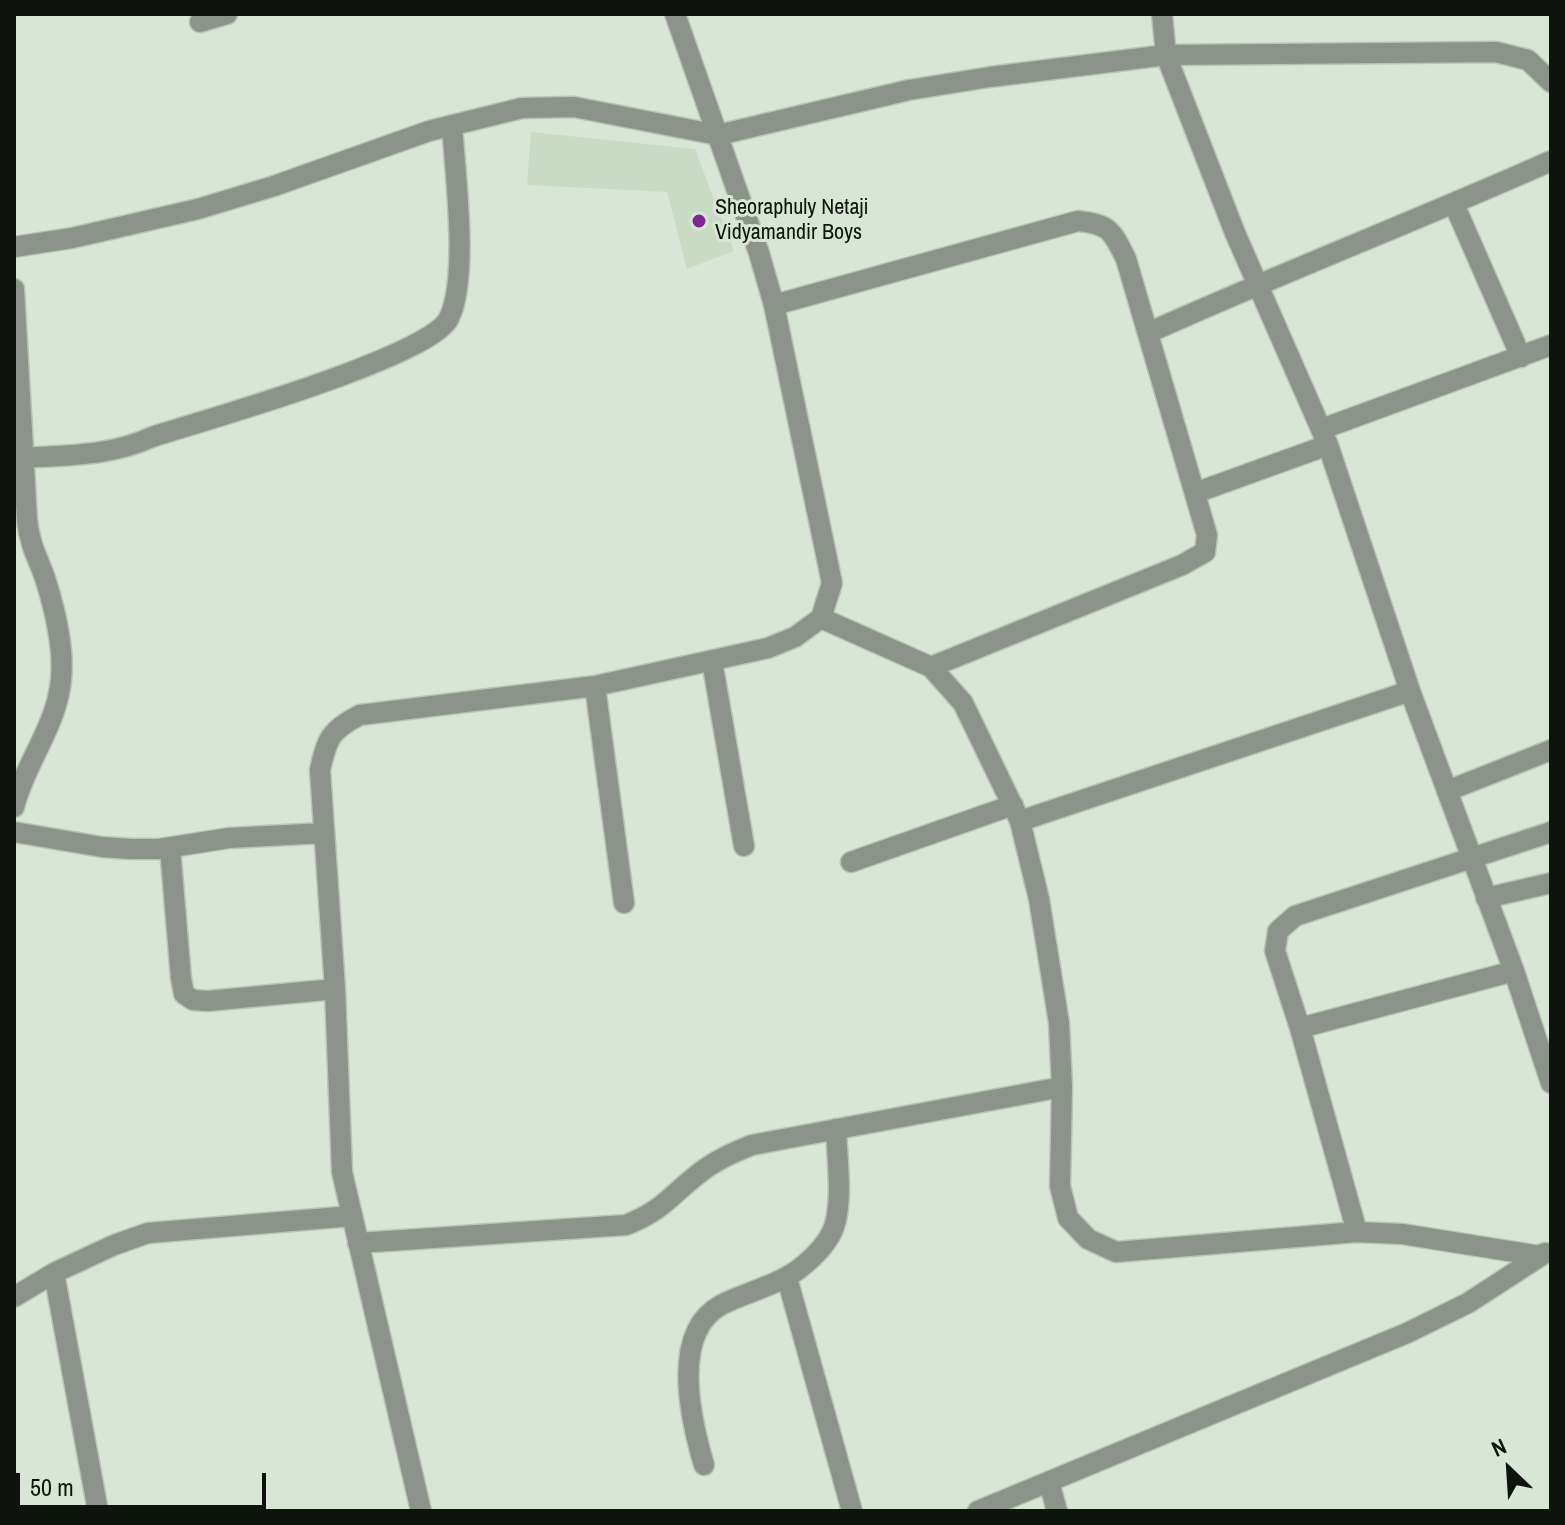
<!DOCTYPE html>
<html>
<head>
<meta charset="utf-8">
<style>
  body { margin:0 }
  #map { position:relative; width:1565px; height:1525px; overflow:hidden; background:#d8e7d5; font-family:"Archivo Narrow",sans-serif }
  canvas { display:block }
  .frame { position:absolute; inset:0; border:16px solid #0e130d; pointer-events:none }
  .north { position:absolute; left:1469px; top:1429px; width:80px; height:80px; -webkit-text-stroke:6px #d8e7d5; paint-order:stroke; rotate:335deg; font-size:22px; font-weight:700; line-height:32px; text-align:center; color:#0e130d }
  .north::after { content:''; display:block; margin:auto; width:28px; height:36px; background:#0e130d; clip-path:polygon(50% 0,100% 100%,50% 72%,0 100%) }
  .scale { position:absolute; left:16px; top:1473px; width:250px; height:36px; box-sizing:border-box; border:4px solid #0e130d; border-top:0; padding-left:10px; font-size:24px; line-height:28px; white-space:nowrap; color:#0e130d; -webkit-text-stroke:6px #d8e7d5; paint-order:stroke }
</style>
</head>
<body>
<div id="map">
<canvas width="1565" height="1525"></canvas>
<div class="frame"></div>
<div class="north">N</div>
<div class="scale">50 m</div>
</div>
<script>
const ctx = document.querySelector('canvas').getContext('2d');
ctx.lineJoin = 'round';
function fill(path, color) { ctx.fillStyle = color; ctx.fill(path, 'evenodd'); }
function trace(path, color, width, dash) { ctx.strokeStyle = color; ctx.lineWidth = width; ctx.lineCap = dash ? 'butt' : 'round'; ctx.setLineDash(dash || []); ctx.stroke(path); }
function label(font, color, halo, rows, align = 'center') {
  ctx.font = font + ' "Archivo Narrow",sans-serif'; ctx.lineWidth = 6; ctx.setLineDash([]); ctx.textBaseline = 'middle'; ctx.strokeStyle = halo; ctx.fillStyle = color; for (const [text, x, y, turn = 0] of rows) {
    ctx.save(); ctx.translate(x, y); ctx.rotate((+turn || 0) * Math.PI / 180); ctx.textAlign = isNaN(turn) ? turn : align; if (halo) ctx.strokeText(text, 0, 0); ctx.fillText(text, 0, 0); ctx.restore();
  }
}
const built = new Path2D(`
  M531,132L695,149L734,251L687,269L667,192L527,185Z`);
const minor = new Path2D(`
  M1162,14L1166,55L1235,233L1328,445L1410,691L1514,971L1551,1083
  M200,22L227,14
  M1454,204L1521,357
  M14,247L72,238L198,209L274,186L429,131L522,108L574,107L718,135L909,90L990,77L1166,55L1496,52L1528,60L1551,82
  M14,289L27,520C30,546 37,556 45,578C56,613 67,657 59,693C51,733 24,767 14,807
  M774,305L1078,221C1110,224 1112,231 1126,259L1207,535L1205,552L1182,565L931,667
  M1148,333C1281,273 1418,220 1551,161
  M1322,429L1551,345
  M23,458C68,455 111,456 152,437C201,421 431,357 449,318C469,277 455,173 452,125
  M1195,493L1328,445
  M821,618L931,667L963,703L1020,821L1039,899L1059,1023L1062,1087L1060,1186L1068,1218L1088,1239L1116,1252L1357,1232L1402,1234L1540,1256
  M712,661L744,846
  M595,686L624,903
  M1447,791L1551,750
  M1020,821L1410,691
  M14,832L102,847L131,849H159L229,838L324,833
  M170,848L181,978L184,994L193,1000L208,1001L335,989
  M851,862L1013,805
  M1486,898L1551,883
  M1300,1028L1514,971
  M1357,1232L1300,1028L1275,951L1278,931L1295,916L1551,832
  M358,1243L626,1225C662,1211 669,1197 697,1175C714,1161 732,1153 752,1145L1062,1087
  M54,1273L98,1511
  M787,1278L852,1511
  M14,1297L54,1273L114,1245L148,1233L352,1216
  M704,1465C691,1421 670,1333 721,1305C746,1292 776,1286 799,1269C813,1258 828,1244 834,1227C843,1201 837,1157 836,1129
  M1049,1482L1057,1511
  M421,1511L342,1172L335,989L320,770C327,739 330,730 360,715L595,686L768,648L795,637L821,618L832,583L774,305L759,253L675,14
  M978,1511L1407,1333L1468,1303L1545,1253`);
const markers = [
  [699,221,8,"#812592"]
];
const poiNames = [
  ["Sheoraphuly Netaji",715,208],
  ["Vidyamandir Boys",715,233]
];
fill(built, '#c8dcc4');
trace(minor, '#b8c5b5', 23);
trace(minor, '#8c938b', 20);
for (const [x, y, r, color] of markers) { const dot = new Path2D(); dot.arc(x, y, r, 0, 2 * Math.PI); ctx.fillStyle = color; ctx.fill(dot); trace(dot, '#d8e7d5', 3); }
label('22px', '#0e130d', '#d8e7d5', poiNames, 'left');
</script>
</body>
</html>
